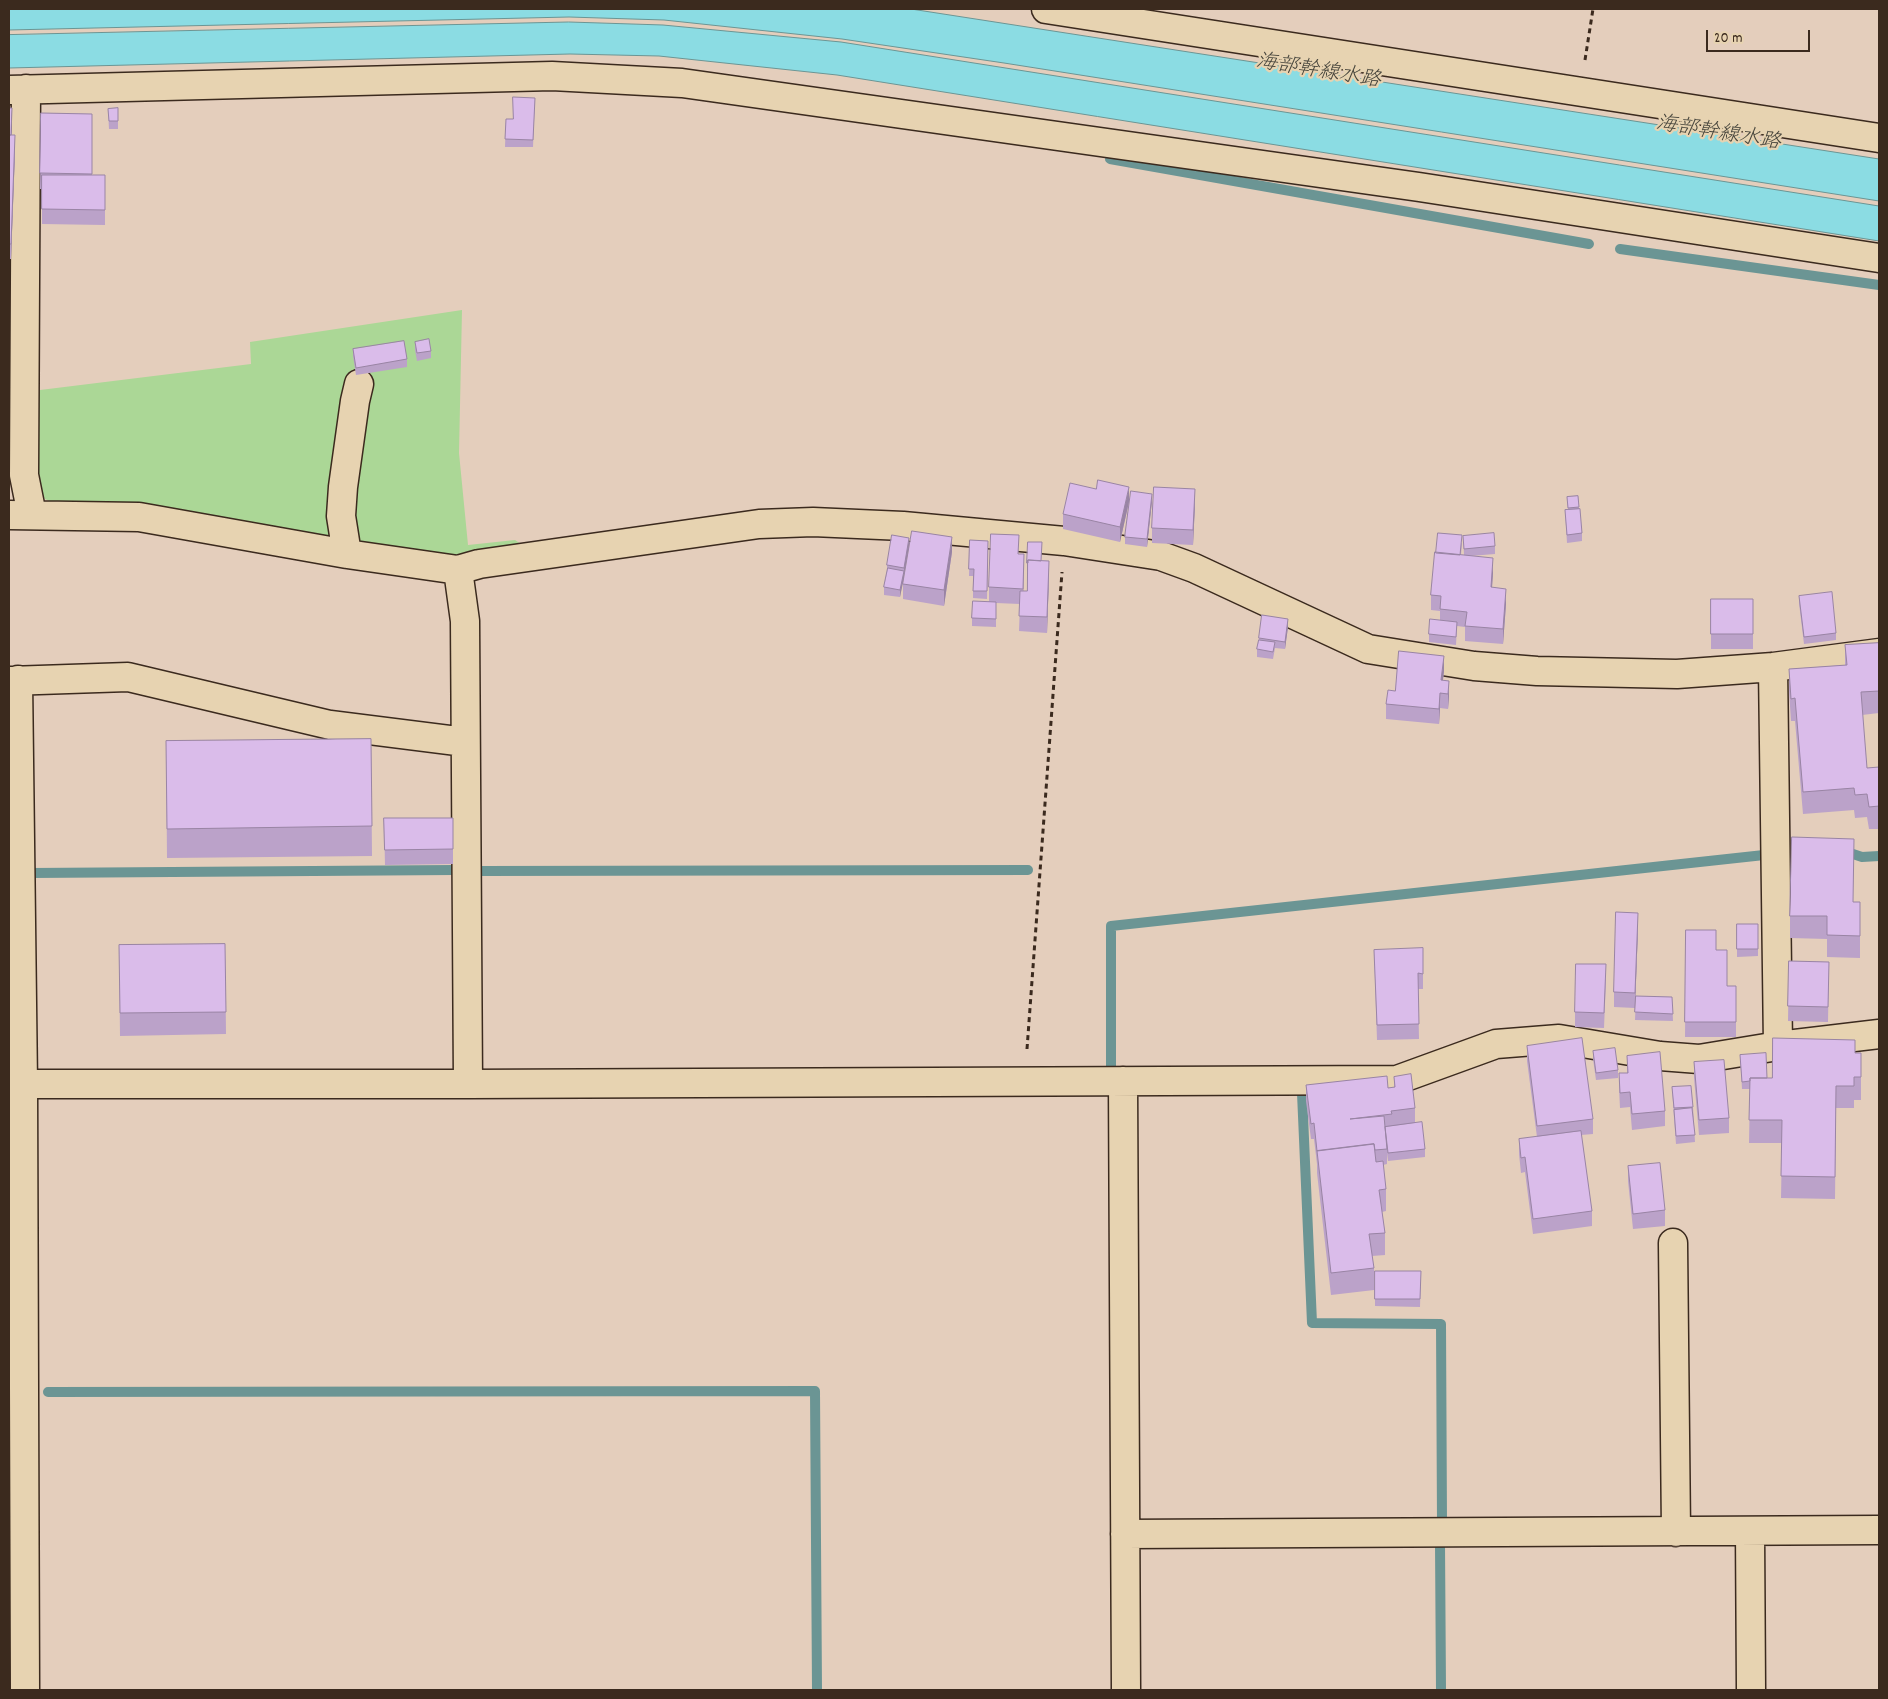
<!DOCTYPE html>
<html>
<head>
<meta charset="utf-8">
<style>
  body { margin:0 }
  #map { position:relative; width:1888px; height:1699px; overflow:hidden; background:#e4cebc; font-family:Dekko,sans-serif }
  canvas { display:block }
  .frame { position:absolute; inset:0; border:10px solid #3b2a1e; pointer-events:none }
  .scale { position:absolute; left:1706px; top:30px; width:104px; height:22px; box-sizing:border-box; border:2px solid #3b2a1e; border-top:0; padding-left:6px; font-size:15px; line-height:18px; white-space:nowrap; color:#3b2a1e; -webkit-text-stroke:4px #e7d3b1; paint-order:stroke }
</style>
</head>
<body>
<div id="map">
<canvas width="1888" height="1699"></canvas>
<div class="frame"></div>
<div class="scale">20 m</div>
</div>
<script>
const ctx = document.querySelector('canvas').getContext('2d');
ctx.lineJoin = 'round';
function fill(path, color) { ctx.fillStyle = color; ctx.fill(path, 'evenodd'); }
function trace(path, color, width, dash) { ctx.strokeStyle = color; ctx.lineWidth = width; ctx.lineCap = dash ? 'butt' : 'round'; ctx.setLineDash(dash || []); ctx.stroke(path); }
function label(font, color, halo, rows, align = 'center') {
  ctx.font = font + ' Dekko,"Klee One",sans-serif'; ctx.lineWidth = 4.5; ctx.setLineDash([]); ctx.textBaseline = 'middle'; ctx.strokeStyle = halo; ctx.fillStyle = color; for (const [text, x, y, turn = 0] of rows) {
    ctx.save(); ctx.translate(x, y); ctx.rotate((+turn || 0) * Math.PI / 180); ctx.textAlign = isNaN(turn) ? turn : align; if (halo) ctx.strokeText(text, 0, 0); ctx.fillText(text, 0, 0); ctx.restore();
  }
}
const green = new Path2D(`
  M462,310L459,453L468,545L515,540L530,550L463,562L62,507L45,499L35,484L32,391L251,364L250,342Z`);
const water = new Path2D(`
  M9,9H911L1879,159V201L1004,63L842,39L664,20L569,17L9,30Z
  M569,22L663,25L841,42L1879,206V241L837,75L659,56L570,54L9,68V35Z`);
const stream = new Path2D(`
  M1110,159L1589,244
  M1620,249L1879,285
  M1841,850L1862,857L1879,856
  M482,871L1028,870
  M31,873L454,870
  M1111,1074V926L1764,855
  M1302,1093L1312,1323L1441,1324L1442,1523
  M9,1278L10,1689
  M48,1392L815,1391L817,1690
  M1440,1544L1441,1690`);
const path = new Path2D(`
  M1585,60L1593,9
  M1027,1049L1062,572`);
const minor = new Path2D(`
  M1046,9L1879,138
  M26,89L24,475L32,515
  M9,90L552,76L682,83L1419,187L1879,258
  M9,515L139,517L347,554L458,570L479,564L759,524L813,522L903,526L1064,541L1161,556L1194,568L1368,649L1474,666L1537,671L1677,674L1773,667L1879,653
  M347,554L341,516L343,487L355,401L359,384
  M458,570L465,621L468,1084
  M1773,667L1778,1046
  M18,680L23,1084L25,1690
  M9,681L128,677L330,725L465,742
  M1123,1081L1126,1690
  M9,1084H468L1397,1080L1496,1044L1559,1039L1660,1056L1699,1059L1778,1046L1879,1034
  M1673,1243L1676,1532
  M1750,1531L1751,1690
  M1125,1534L1879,1530`);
const wall = new Path2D(`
  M535,98L533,147H505L506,119H513Z
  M9,108L12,135L15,151L11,259H9Z
  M118,108V129H109L108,109Z
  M41,113L92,114V175H105V225L42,224V189H40Z
  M415,342L431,351V358L417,361L415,350Z
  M353,349L407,359V367L356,375L353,356Z
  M1578,496L1579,509L1582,533V541L1567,543L1565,510H1568L1567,497Z
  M1152,501L1147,547L1125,544V537Z
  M1129,502L1120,542L1063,529V514Z
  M1195,504L1193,545L1152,543V528Z
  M1463,536L1495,546V554L1470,556L1493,573L1492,587L1506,604L1503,644L1465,641V627L1457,626L1456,645L1429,642V634L1440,620V611L1431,610V595L1436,553L1462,543L1461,555H1464Z
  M970,540L988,541L987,599L973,598V576H969Z
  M909,546L900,597L884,595V587L887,571V565Z
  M952,552L944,606L903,599V584Z
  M1018,554L1024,570L1023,591H1027L1028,571H1027V563L1042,561L1049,576L1047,633L1019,631L1020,604L996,603V627L972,626V618L989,601V587Z
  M1799,596L1836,633V640L1804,644L1799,603Z
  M1711,599H1753V649H1711Z
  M1288,627L1285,649L1275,648L1273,659L1257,657V649L1259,638Z
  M1879,643V713L1862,715L1867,768L1879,767V829H1869L1867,817L1855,818L1854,810L1803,814L1795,721H1791L1789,691V669L1845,665V645Z
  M1444,671L1443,680L1449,696L1448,709L1440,708L1439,724L1386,719V704L1395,691Z
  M371,739L372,856L167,858L166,741Z
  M384,818H453V864L385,865Z
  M1854,902H1860V958L1827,957V939L1790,938V916Z
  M1737,924H1758V956L1737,957Z
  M1638,928L1635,1008L1614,1007V992Z
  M1686,930L1716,950L1727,986H1736V1037H1685Z
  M225,944L226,1034L120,1036L119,945Z
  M1374,950L1423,974V989H1418L1419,1039L1377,1040Z
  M1789,961L1829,962L1828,1022L1788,1021Z
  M1606,979L1604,1028L1575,1027V1012Z
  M1636,996L1672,997L1673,1021L1635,1020Z
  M1527,1046L1593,1119V1134L1581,1135L1592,1211V1226L1533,1234L1525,1172L1521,1173L1519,1154V1139L1537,1137L1527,1061Z
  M1593,1051L1618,1070V1078L1596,1080L1593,1059Z
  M1855,1053L1861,1075V1100H1854V1108H1836L1835,1199L1781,1198L1782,1143H1749L1750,1089H1742L1740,1055L1767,1078H1772Z
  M1627,1056L1665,1111V1126L1632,1130L1630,1107L1620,1108L1619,1088V1073H1627Z
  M1694,1062L1729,1118V1133L1699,1135L1694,1078Z
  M1394,1077L1415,1108V1123L1425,1149V1157L1388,1161L1387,1153V1164L1383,1165L1386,1189V1211L1382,1212L1385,1233V1255L1372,1256L1374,1268V1290L1331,1295L1317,1173V1164L1314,1139H1311L1306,1101V1085L1388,1088L1394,1087Z
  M1672,1087L1693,1107L1695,1142L1676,1144L1674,1118Z
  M1628,1166L1665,1210V1226L1633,1229L1628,1181Z
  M1375,1271H1421L1420,1307L1375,1306Z`);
const shadedWall = new Path2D(`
  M15,135V151L11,259V244Z
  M1129,487V502L1120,542V527Z
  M1195,489V504L1193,545V530Z
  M1152,494V501L1147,547V539Z
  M952,537V552L944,606V590Z
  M909,538V546L904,576V568Z
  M1024,554V570L1023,604V589Z
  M1493,558V573L1491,602V587Z
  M1049,561V576L1047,633V617Z
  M904,571V578L900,597V590Z
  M1506,589V604L1503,644V629Z
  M1288,619V627L1285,649V642Z
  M1444,656V671L1441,695V680Z
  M1449,681V696L1448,709V694Z
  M1440,693V708L1439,724V709Z
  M1638,913V928L1635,1008V993Z`);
const building = new Path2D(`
  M513,97L535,98L533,140L505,139L506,119H513Z
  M9,108H12L11,135H9Z
  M118,108V121H109L108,109Z
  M41,113L92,114V174L40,173Z
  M9,135H15L11,244H9Z
  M42,175H105V210L42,209Z
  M429,339L431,351L417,353L415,342Z
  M404,341L407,359L356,368L353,349Z
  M1098,480L1129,487L1120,527L1063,514L1070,483L1096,489Z
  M1154,487L1195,489L1193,530L1152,528Z
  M1131,491L1152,494L1147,539L1125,537Z
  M1578,496L1579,507L1568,508L1567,497Z
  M1580,509L1582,533L1567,535L1565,510Z
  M912,531L952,537L944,590L903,584Z
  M1438,533L1462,535L1460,555L1436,553Z
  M1494,533L1495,546L1464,549L1463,536Z
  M991,534L1019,535L1018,554H1024L1023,589L989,587Z
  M892,535L909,538L904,568L887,565Z
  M970,540L988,541L987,591H973L974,569H969Z
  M1028,542H1042L1041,561L1028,560V563H1027Z
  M1435,552L1493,558L1491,587L1506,589L1503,629L1465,626L1467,612L1440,609L1441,596L1431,595Z
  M1028,560L1049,561L1047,617L1019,616L1020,591H1027Z
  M888,568L904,571L900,590L884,587Z
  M1832,592L1836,633L1804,637L1799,596Z
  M1711,599H1753V634H1711Z
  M973,601L996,602V619L972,618Z
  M1262,615L1288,619L1285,642L1259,638Z
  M1430,619L1457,622L1456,637L1429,634Z
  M1259,640L1275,642L1273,652L1257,649Z
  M1879,643V691L1861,692L1867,768L1879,767V806L1869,807L1867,794L1855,795L1854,788L1803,792L1795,698L1791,699L1789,669L1847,665L1845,645Z
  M1399,651L1444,656L1441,680L1449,681L1448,694L1440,693L1439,709L1386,704L1388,690L1395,691Z
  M371,739L372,826L167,829L166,741Z
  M384,818H453V849L385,850Z
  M1792,837L1854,839L1853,902H1860V936L1827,935V916H1790Z
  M1616,912L1638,913L1635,993L1614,992Z
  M1737,924H1758V949H1737Z
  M1686,930H1716V950H1727V986H1736V1022H1685Z
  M225,944L226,1012L120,1013L119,945Z
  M1423,948V974L1418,973L1419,1024L1377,1025L1374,950Z
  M1789,961L1829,962L1828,1007L1788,1006Z
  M1576,964H1606L1604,1013L1575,1012Z
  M1636,996L1672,997L1673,1014L1635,1012Z
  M1582,1038L1593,1119L1537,1126L1527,1046Z
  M1773,1038L1855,1040V1053H1861V1077H1854V1086H1836L1835,1177L1781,1176L1782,1120H1749L1750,1078H1772Z
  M1615,1048L1618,1070L1596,1073L1593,1051Z
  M1660,1052L1665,1111L1632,1114L1630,1092L1620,1093L1619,1073H1628L1627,1056Z
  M1766,1053L1767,1078H1750V1081L1742,1082L1740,1055Z
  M1724,1060L1729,1118L1699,1120L1694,1062Z
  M1411,1074L1415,1108L1391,1111L1392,1114L1350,1119L1384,1116L1387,1149L1375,1150L1374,1144L1317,1151L1314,1123L1311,1124L1306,1085L1387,1076L1388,1088L1395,1087L1394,1077Z
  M1691,1086L1693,1107L1674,1108L1672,1087Z
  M1692,1108L1695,1135L1676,1136L1674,1110Z
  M1422,1122L1425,1149L1388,1153L1385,1127Z
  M1581,1131L1592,1211L1533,1219L1525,1157L1521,1158L1519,1139Z
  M1374,1144L1376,1162L1383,1161L1386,1189L1379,1190L1385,1233L1369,1234L1374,1268L1331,1273L1317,1151Z
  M1660,1163L1665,1210L1633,1214L1628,1166Z
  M1375,1271H1421L1420,1299H1375Z`);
const waterNames = [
  ["海部幹線水路",1318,73,9],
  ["海部幹線水路",1718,135,9]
];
fill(green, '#abd796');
fill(water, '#8bdce3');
trace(water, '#6b9594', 1);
trace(stream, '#6b9594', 10);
trace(minor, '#3b2a1e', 31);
trace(path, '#3b2a1e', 3, [5, 4]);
trace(minor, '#e7d3b1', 28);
fill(wall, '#bba2c9');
fill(shadedWall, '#9984a4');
fill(building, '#dabcea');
trace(building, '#9984a4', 1);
label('italic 21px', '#47453c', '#e7d3b1', waterNames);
</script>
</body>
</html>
